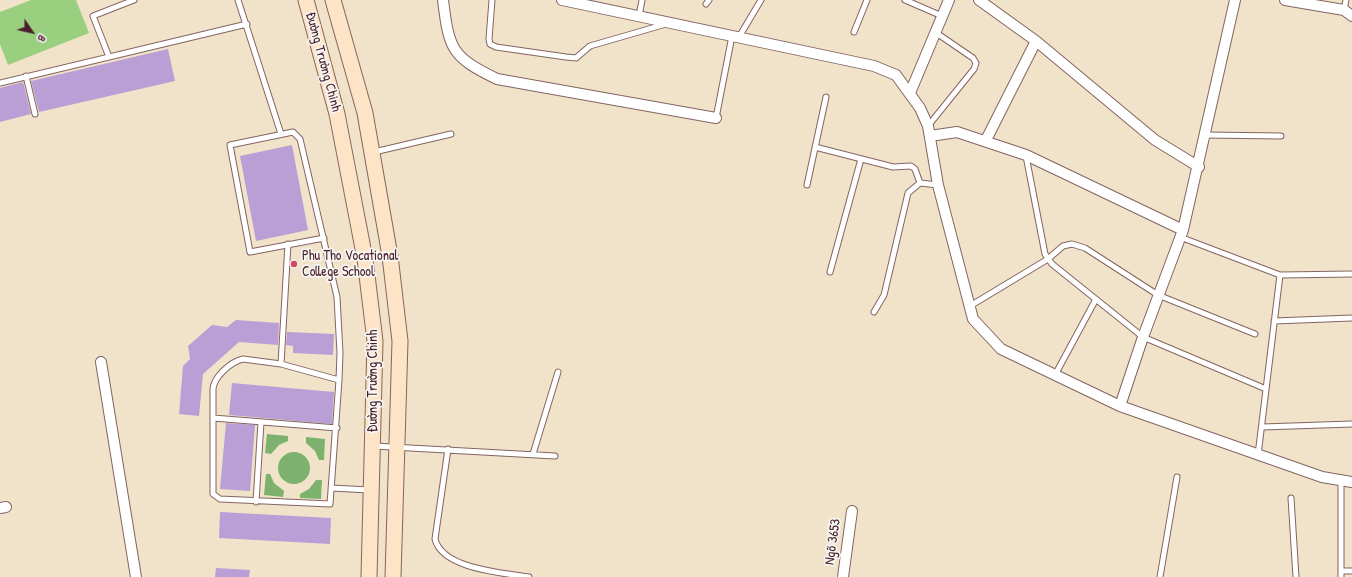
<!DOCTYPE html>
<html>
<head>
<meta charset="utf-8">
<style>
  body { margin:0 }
  #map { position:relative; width:1352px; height:577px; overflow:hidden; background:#f0e3c9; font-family:"Patrick Hand",sans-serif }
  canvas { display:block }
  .north { position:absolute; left:12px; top:12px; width:40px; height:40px; -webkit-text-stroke:3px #f6f6f2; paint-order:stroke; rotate:124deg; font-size:11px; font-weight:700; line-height:16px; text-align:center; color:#4a1f2b }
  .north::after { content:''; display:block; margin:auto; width:14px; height:18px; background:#4a1f2b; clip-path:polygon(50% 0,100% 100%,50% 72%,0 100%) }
</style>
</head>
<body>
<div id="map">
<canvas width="1352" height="577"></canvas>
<div class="north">B</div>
</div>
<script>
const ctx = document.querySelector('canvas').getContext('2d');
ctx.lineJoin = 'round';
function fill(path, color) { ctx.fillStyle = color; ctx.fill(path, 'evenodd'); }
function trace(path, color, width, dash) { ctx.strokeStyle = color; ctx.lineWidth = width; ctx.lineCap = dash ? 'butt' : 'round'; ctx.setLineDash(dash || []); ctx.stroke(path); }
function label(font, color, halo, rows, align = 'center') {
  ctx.font = font + ' "Patrick Hand",sans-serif'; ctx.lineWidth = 3.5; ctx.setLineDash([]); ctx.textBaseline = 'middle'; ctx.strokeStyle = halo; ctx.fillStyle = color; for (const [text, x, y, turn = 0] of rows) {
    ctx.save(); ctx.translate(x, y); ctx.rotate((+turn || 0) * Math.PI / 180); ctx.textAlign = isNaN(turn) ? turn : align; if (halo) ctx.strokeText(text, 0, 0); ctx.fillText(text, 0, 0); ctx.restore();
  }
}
const green = new Path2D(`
  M31,0H76L89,33L8,65L0,44V12Z`);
const forest = new Path2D(`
  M267,434L288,436V441L279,445L271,454L265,453Z
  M306,437L325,439L324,460H319L315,451L306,443Z
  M278 468a16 16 0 1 1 32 0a16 16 0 1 1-32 0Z
  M266,474H270L274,483L284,491L283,497L264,495Z
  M316,480H322L321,499L300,498V494L309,489Z`);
const building = new Path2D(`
  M168,49L175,81L39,112L31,81Z
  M23,82L31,114L0,122V88Z
  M292,145L308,230L256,241L240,156Z
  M236,320L279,323L278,345L239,342L203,374L199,416L179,414L183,366L190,359L188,346L212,325L227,327Z
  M287,332L334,334L333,355L293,353V346L286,345Z
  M232,383L334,392L332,424L229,415Z
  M226,423L255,425L250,491L220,489Z
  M220,512L331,518L330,544L219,538Z
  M216,568L250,570L249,577H215Z`);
const service = new Path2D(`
  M238,0L281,134
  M492,0L489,39L490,44L496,47L566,57L576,58L590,46L666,24
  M905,0L942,16
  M706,4L709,0
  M1344,10L1346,0
  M639,16L642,0
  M854,32L867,0
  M739,37L761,0
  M109,57L93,16L134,0
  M26,76L35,114
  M0,83L247,24
  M716,118L732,36
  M928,126L974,69L976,63L973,58L935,32
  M1205,135L1281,136
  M815,147L893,167L911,166L915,169L920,183
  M374,152L451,134
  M1026,156L1045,254L1052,264L1143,337L1266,389
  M807,185L826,97
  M1180,237L1280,275L1352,274
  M324,238L250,252L230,145L293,132L300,139L337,297L340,353L339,380L330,504L220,499L213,494V389C214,377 230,362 243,359L281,364L339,380
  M830,272L861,159
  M970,306L1048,259L1063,246L1072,244L1085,248L1158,295L1255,334
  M874,312L884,295L908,193L920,183L938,185
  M1274,321L1352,318
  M281,364L288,244
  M1055,375L1096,299
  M213,418L337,428
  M1262,427L1352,424
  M374,446L555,456
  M448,449L435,539C442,569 503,573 529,577
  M533,454L558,372
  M1258,455L1280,275
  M1341,481V577
  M332,488L369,490
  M1291,498L1296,577
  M256,502L261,422
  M1341,571H1352
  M1160,577L1177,477`);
const minor = new Path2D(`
  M443,0C449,50 452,57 497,79L716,118
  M562,0L874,66L896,75L920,108L928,126L938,185L973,319L1001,349L1120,406L1322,477L1352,482
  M979,0L1036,41L1155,140L1199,167
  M1285,0L1344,10L1352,16
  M910,93L949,0
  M930,136L957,132L1026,155L1183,230
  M986,140L1036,41
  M101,362L136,577
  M1120,406L1143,337L1183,230L1235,0
  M0,508L6,507
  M843,577L852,511`);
const secondary = new Path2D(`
  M306,0L337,114L365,259L375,341L369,577
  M333,0L365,113L390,256L400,341L393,577`);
const markers = [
  [294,264,4,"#d1495b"]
];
const streetNames = [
  ["Đường Trường Chinh",323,62,75],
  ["Đường Trường Chinh",373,381,-90],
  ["Ngõ 3653",833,542,-82]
];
const poiNames = [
  ["Phu Tho Vocational",302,256],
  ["College School",302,272]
];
fill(green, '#9bcf80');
fill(forest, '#7cb26e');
fill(building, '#ba9ed6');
trace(service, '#846462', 7);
trace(minor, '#846462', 12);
trace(secondary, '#846462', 17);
trace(service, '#fff', 5);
trace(minor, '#fff', 10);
trace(secondary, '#fee4c6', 15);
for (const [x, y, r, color] of markers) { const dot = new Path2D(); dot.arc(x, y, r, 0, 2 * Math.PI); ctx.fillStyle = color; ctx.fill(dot); trace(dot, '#f6f6f2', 1.5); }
label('14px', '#4a1f2b', '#f6f6f2', streetNames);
label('14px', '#4a1f2b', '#f6f6f2', poiNames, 'left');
</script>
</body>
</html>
